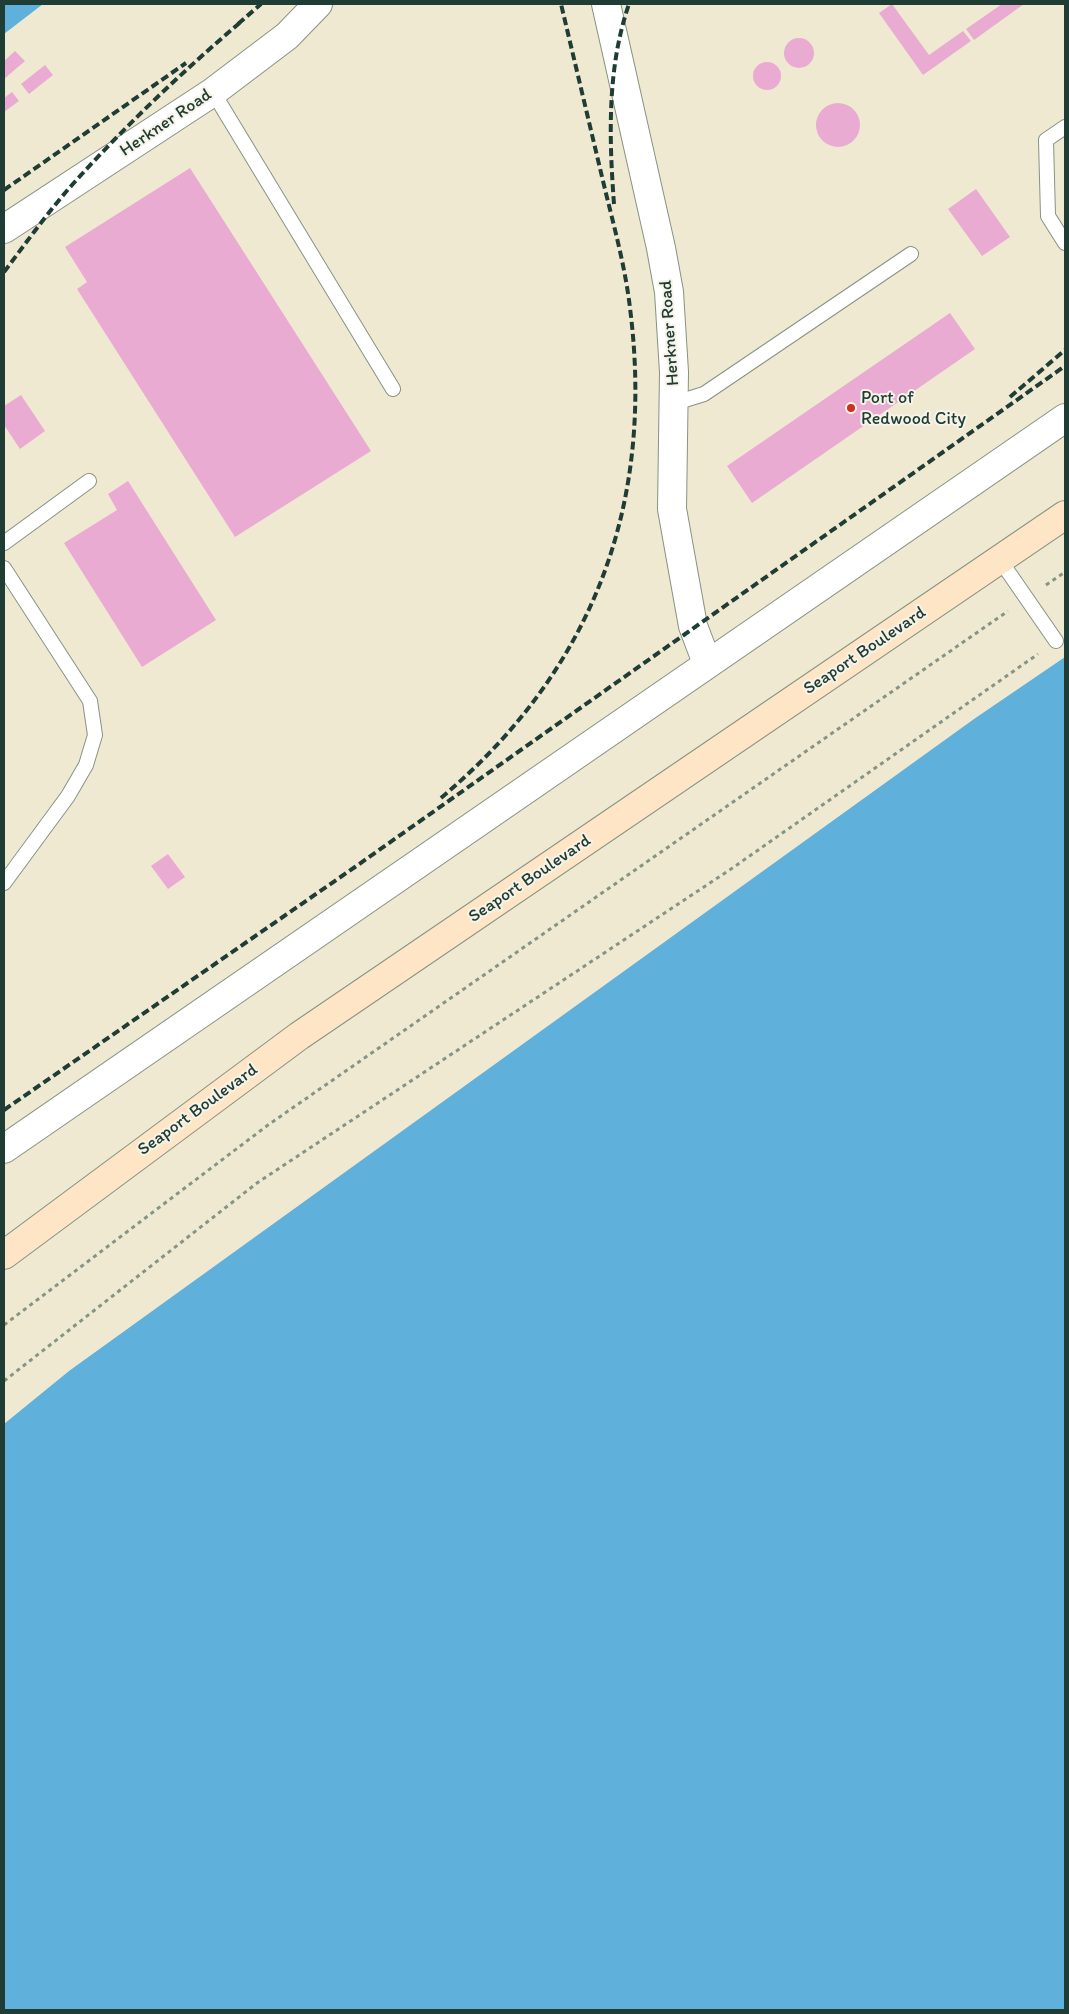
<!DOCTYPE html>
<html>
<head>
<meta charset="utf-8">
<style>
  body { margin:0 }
  #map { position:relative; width:1069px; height:2014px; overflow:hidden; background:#efe9d2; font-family:Itim,sans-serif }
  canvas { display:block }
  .frame { position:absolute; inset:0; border:5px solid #1f3d34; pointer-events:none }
</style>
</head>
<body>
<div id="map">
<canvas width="1069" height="2014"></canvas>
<div class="frame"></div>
</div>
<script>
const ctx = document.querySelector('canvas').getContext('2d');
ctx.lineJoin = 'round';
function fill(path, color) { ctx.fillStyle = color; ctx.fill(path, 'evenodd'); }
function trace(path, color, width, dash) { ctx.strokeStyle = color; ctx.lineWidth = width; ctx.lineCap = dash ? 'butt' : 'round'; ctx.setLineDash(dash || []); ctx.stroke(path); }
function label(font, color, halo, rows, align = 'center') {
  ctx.font = font + ' Itim,sans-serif'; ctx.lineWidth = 4; ctx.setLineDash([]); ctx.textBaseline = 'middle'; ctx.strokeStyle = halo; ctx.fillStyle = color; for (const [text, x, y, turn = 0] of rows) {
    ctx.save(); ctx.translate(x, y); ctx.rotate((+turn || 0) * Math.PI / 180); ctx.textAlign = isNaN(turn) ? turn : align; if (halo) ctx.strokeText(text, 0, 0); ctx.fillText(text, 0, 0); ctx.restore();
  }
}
const water = new Path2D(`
  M4,4H43L4,34Z
  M1065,657V2010H4V1424L69,1371L974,719Z`);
const building = new Path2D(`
  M892,4L929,55L963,31L971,41L923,75L879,13Z
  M1002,4H1024L974,40L966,29Z
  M784 53a15 15 0 1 1 30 0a15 15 0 1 1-30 0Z
  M15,51L25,61L4,79V61Z
  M753 76a14 14 0 1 1 28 0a14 14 0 1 1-28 0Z
  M45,65L53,75L29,94L21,84Z
  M12,92L19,101L4,112V98Z
  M816 125a22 22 0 1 1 44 0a22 22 0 1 1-44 0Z
  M190,168L371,451L235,537L77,289L87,282L65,247Z
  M976,189L1010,237L982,256L948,209Z
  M950,313L975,349L752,503L727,466Z
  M21,395L45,431L20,449L4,425V406Z
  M128,481L216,620L142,667L64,543L117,510L108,494Z
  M168,854L185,877L168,889L151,866Z`);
const path = new Path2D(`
  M1046,585L1065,572
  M4,1325L268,1125L1008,611
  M4,1381L257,1183L731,869L1038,654`);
const service = new Path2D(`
  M213,92L393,389
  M1065,127L1046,140L1048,216L1065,243
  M675,403L704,394L911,254
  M4,543L89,481
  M1000,560L1056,641
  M4,568L90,701L95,735L86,765L68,796L4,883`);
const minor = new Path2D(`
  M606,4L661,248L669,292L674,372L672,509L693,626L707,663
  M4,229L213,92L287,36L318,4
  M4,1149L1065,418`);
const secondary = new Path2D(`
  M4,1255L299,1036L1065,515`);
const rail = new Path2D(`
  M238,24L261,4
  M4,190L186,63
  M614,204C609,137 607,68 629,4
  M4,272C26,243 48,212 72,185C125,126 183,71 243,20
  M1010,397L1065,350
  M441,798C593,670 655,505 630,308C625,265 613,223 603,181C589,122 575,63 561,4
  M4,1110L355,867L1065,366`);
const markers = [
  [851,408,5,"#c8321e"]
];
const streetNames = [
  ["Herkner Road",166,123,-34],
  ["Herkner Road",670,333,-94],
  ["Seaport Boulevard",865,651,-34],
  ["Seaport Boulevard",530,879,-34],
  ["Seaport Boulevard",198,1110,-36]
];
const poiNames = [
  ["Port of",861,398],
  ["Redwood City",861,419]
];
fill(water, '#5fb0da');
fill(building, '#eaabd3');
trace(service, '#879383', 16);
trace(minor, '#879383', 30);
trace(secondary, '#879383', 30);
trace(path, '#879383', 3, [4, 4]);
trace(service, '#fff', 14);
trace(minor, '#fff', 28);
trace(secondary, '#fee5c5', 28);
trace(rail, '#1f3d34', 4, [8, 4]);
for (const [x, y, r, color] of markers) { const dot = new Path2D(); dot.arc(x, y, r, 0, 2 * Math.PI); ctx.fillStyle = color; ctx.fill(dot); trace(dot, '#f7f3e8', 2); }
label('18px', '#1f3d34', '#f7f3e8', streetNames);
label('18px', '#1f3d34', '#f7f3e8', poiNames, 'left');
</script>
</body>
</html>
